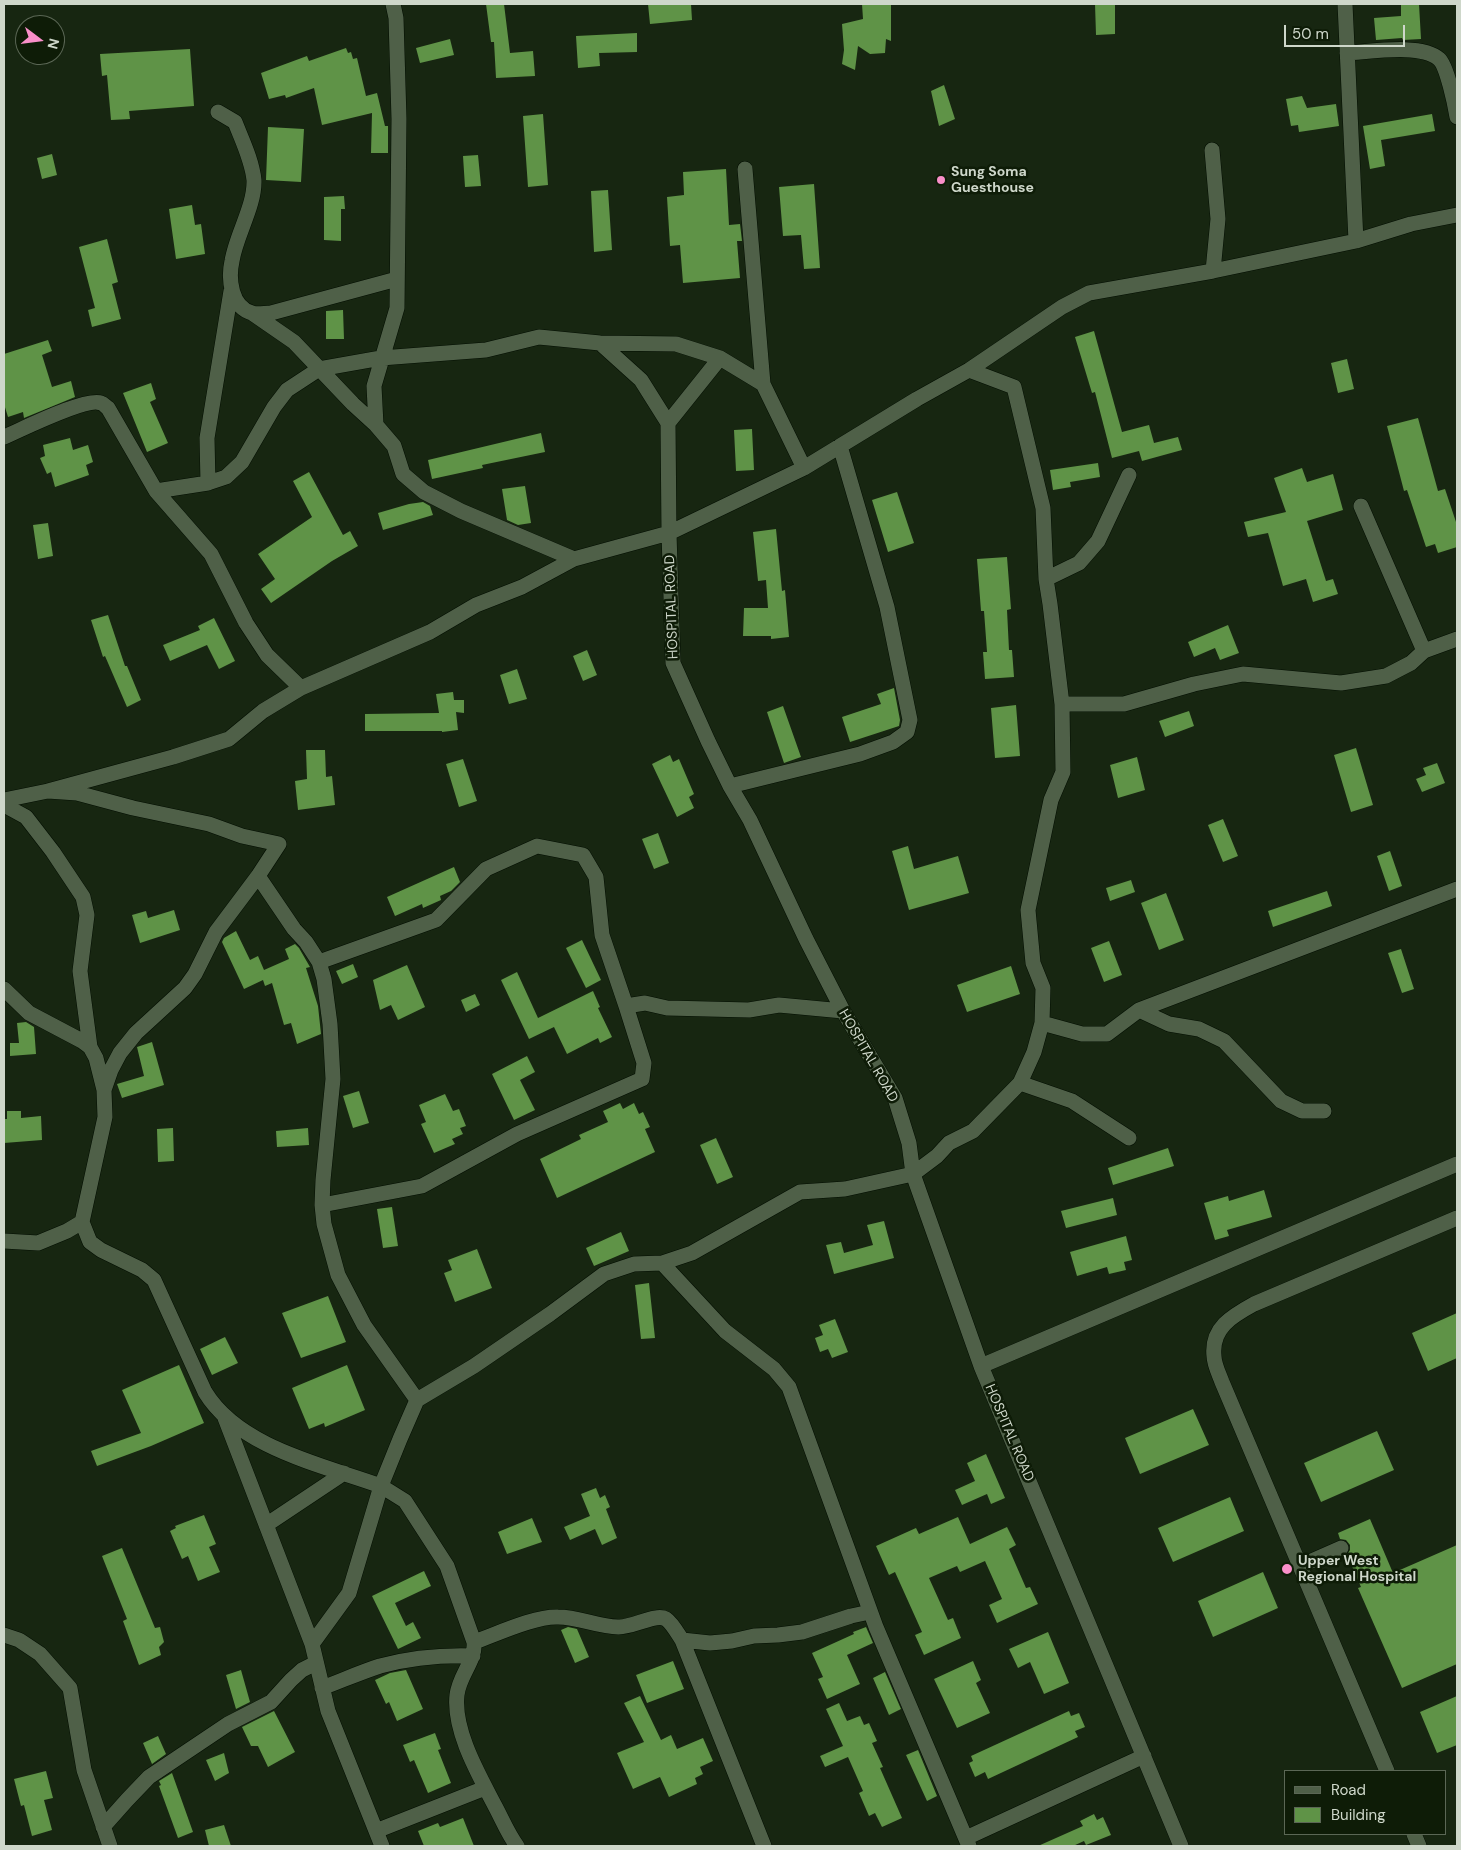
<!DOCTYPE html>
<html>
<head>
<meta charset="utf-8">
<style>
  body { margin:0 }
  #map { position:relative; width:1461px; height:1850px; overflow:hidden; background:#172611; font-family:"DM Sans",sans-serif }
  canvas { display:block }
  .frame { position:absolute; inset:0; border:5px solid #ced7ca; pointer-events:none }
  .legend { position:absolute; left:1284px; top:1770px; width:162px; height:65px; box-sizing:border-box; background:#0e1c07; border:1px solid #5b6755; margin:0; padding:6px 9px; list-style:none; font-size:15px; color:#ced7ca }
  .legend li { display:flex; align-items:center; gap:10px; height:25px }
  .legend b { width:25px; border:1px solid #5b6755 }
  .north { position:absolute; left:15px; top:15px; width:50px; height:50px; box-sizing:border-box; background:#0e1c07; border:1px solid #5b6755; border-radius:50%; rotate:105deg; font-size:14px; font-weight:700; line-height:20px; text-align:center; color:#ced7ca }
  .north::after { content:''; display:block; margin:auto; width:18px; height:22px; background:#f98fc9; clip-path:polygon(50% 0,100% 100%,50% 72%,0 100%) }
  .scale { position:absolute; left:1284px; top:25px; width:121px; height:22px; box-sizing:border-box; border:2px solid #ced7ca; border-top:0; padding-left:6px; font-size:15px; line-height:18px; white-space:nowrap; color:#ced7ca; -webkit-text-stroke:4px #0e1c07; paint-order:stroke }
</style>
</head>
<body>
<div id="map">
<canvas width="1461" height="1850"></canvas>
<div class="frame"></div>
<ul class="legend">
<li><b style="height:6px;background:#4f6048"></b>Road</li>
<li><b style="height:14px;background:#5f9347"></b>Building</li>
</ul>
<div class="north">N</div>
<div class="scale">50 m</div>
</div>
<script>
const ctx = document.querySelector('canvas').getContext('2d');
ctx.lineJoin = 'round';
function fill(path, color) { ctx.fillStyle = color; ctx.fill(path, 'evenodd'); }
function trace(path, color, width, dash) { ctx.strokeStyle = color; ctx.lineWidth = width; ctx.lineCap = dash ? 'butt' : 'round'; ctx.setLineDash(dash || []); ctx.stroke(path); }
function label(font, color, halo, rows, align = 'center') {
  ctx.font = font + ' "DM Sans",sans-serif'; ctx.lineWidth = 5; ctx.setLineDash([]); ctx.textBaseline = 'middle'; ctx.strokeStyle = halo; ctx.fillStyle = color; for (const [text, x, y, turn = 0] of rows) {
    ctx.save(); ctx.translate(x, y); ctx.rotate((+turn || 0) * Math.PI / 180); ctx.textAlign = isNaN(turn) ? turn : align; if (halo) ctx.strokeText(text, 0, 0); ctx.fillText(text, 0, 0); ctx.restore();
  }
}
const building = new Path2D(`
  M486,4H504L510,53L533,51L535,76L496,78L494,42H491Z
  M648,4H691L692,20L650,24Z
  M862,4H891V41L886,39L885,53L870,54L858,46L855,70L842,64L844,50L842,24L863,19Z
  M1095,4H1115V34L1096,35Z
  M1401,4H1419L1421,39L1403,40L1402,38L1376,40L1374,18L1401,16Z
  M637,33V52L599,53L600,66L578,68L576,36Z
  M450,39L454,55L420,63L416,48Z
  M346,48L348,53L351,52L353,59L357,58L366,96L377,93L385,126H388V153H371L372,113L322,125L314,88L286,98L285,95L269,99L261,73L307,56L309,61Z
  M190,49L194,106L129,111L130,119L111,120L107,75L102,76L100,54Z
  M944,85L955,119L939,126L931,91Z
  M1302,96L1307,108L1336,104L1339,126L1299,132L1298,125L1291,126L1286,99Z
  M543,114L548,185L528,187L523,116Z
  M1432,114L1435,131L1381,140L1385,166L1370,169L1363,126Z
  M268,127L304,129L301,182L266,180Z
  M52,154L57,175L42,179L37,158Z
  M478,155L481,186L465,187L463,156Z
  M726,169L729,225L740,224L742,241H737L740,278L683,283L680,245L670,246L667,197L684,195L683,172Z
  M814,184L820,268L804,269L801,235L783,236L779,187Z
  M608,190L612,250L594,252L591,191Z
  M344,196L345,209H341V241L324,240V197Z
  M192,205L195,225L201,224L205,254L176,259L169,209Z
  M107,239L118,282L112,284L121,319L92,327L88,310L95,308L79,247Z
  M343,310L344,339H326V311Z
  M1094,331L1122,432L1149,425L1154,443L1178,437L1182,450L1142,461L1139,451L1112,458L1095,392L1092,393L1075,337Z
  M48,340L52,351L42,355L52,387L71,381L75,397L24,418L23,412L8,417L4,404V354Z
  M1347,359L1354,389L1338,393L1331,363Z
  M151,383L156,399L150,402L168,443L147,452L123,393Z
  M1418,418L1438,491L1445,489L1457,525V547L1438,553L1435,544L1426,547L1407,490L1404,491L1387,426Z
  M752,429L754,470L736,471L734,430Z
  M541,433L545,452L482,465L483,468L432,479L428,460Z
  M70,438L73,450L88,445L93,462L86,465L89,475L55,487L51,472L47,474L40,458L45,456L43,445Z
  M1098,463L1100,477L1070,482L1071,487L1053,490L1050,470Z
  M1302,468L1307,482L1333,474L1343,510L1307,521L1326,581L1333,579L1338,594L1313,602L1306,579L1283,586L1268,533L1248,537L1244,522L1286,512L1274,478Z
  M309,472L343,535L350,531L358,546L332,561L271,603L261,589L275,579L258,554L312,517L293,481Z
  M525,486L531,523L518,525L507,520L502,489Z
  M897,492L914,543L888,552L872,500Z
  M423,502L430,506L433,515L383,530L378,513L409,504Z
  M48,523L53,556L38,559L33,525Z
  M776,529L782,591L785,590L789,637L771,639V636H743L744,608H768L766,580L758,581L753,532Z
  M1007,557L1011,609L1007,610L1009,650H1012L1014,677L985,679L983,652H987L984,611H981L977,559Z
  M108,615L125,666H127L141,700L127,707L105,656L103,657L91,620Z
  M214,618L235,661L219,669L207,645L170,661L163,645L200,630L198,626Z
  M1228,625L1239,653L1220,660L1215,648L1194,657L1188,642Z
  M587,650L597,675L583,681L573,656Z
  M517,669L527,699L509,704L500,675Z
  M894,688L900,720L899,726L850,742L842,717L881,704L877,694Z
  M453,692L454,700H464V713L456,712L458,730L442,732V731H365V714L439,713L436,694Z
  M1016,705L1020,756L995,758L991,708Z
  M783,706L801,757L784,763L767,712Z
  M1189,711L1194,726L1165,737L1159,721Z
  M1356,748L1373,805L1351,812L1334,755Z
  M306,750H325L326,777L332,776L335,805L298,810L295,781L307,779Z
  M670,755L673,762L679,759L694,794L689,797L694,808L677,817L652,764Z
  M1137,757L1145,790L1118,798L1110,765Z
  M463,759L477,801L459,807L446,764Z
  M1437,763L1445,783L1422,792L1416,779L1426,775L1423,768Z
  M1223,819L1238,856L1223,862L1208,825Z
  M658,833L669,863L654,869L642,839Z
  M908,846L914,869L958,856L969,893L909,910L892,851Z
  M1390,851L1402,886L1389,891L1377,856Z
  M454,867L460,882L451,891L440,896L441,900L423,908L422,904L395,916L387,897Z
  M1131,880L1135,892L1110,901L1106,888Z
  M1327,891L1332,906L1273,927L1268,911Z
  M1166,893L1184,940L1159,950L1141,903Z
  M174,910L180,930L140,943L132,915L146,911L148,918Z
  M236,931L250,960L258,956L264,970L289,959L285,949L295,944L299,948L310,967L306,968L318,1006L321,1034L297,1044L291,1023L284,1025L272,983L265,986L263,980L244,989L222,942L224,938Z
  M582,940L601,980L586,988L566,948Z
  M1109,941L1122,975L1104,982L1091,948Z
  M1401,949L1414,989L1402,993L1388,953Z
  M353,964L358,977L342,984L336,971Z
  M407,965L425,1007L398,1020L391,1005L380,1010L373,980Z
  M1011,966L1020,994L967,1012L957,985Z
  M517,972L538,1018L593,991L600,1007L598,1008L612,1037L600,1043L598,1038L567,1054L554,1027L529,1039L501,980Z
  M475,994L480,1005L466,1012L461,1000Z
  M26,1022L34,1027L36,1054L10,1056V1043H19L17,1023Z
  M152,1042L164,1085L122,1098L117,1084L144,1076L137,1047Z
  M527,1056L535,1072L520,1080L535,1110L514,1120L492,1074Z
  M359,1091L369,1123L353,1128L343,1096Z
  M445,1094L453,1111L459,1109L466,1126L460,1128L463,1134L452,1139L455,1144L434,1153L421,1124L426,1122L419,1105Z
  M620,1103L623,1109L634,1103L639,1114L643,1112L650,1127L645,1129L655,1152L557,1198L540,1159L581,1139L579,1135L608,1122L603,1111Z
  M7,1111H21V1118L41,1116L42,1140L4,1143V1119H7Z
  M173,1128L174,1161L158,1162L157,1129Z
  M308,1128L309,1145L277,1147L276,1131Z
  M716,1138L733,1177L717,1184L700,1145Z
  M1168,1148L1174,1166L1113,1185L1108,1168Z
  M1264,1190L1272,1217L1227,1230L1229,1236L1215,1240L1204,1203L1228,1196L1229,1201Z
  M1113,1198L1117,1215L1066,1228L1061,1211Z
  M392,1207L398,1246L383,1248L377,1209Z
  M884,1221L894,1258L834,1274L826,1245L841,1242L844,1253L873,1245L867,1225Z
  M621,1232L629,1251L594,1266L586,1248Z
  M1126,1236L1132,1260L1124,1262L1126,1270L1109,1274L1107,1267L1077,1276L1070,1252Z
  M477,1249L492,1288L455,1302L444,1273L452,1270L448,1260Z
  M649,1283L655,1338L641,1339L635,1285Z
  M328,1296L346,1342L301,1358L282,1313Z
  M1457,1313V1358L1428,1371L1412,1333Z
  M835,1319L848,1352L832,1358L828,1349L820,1352L815,1338L823,1335L819,1325Z
  M225,1337L238,1363L212,1375L200,1349Z
  M179,1365L204,1423L151,1446L97,1466L91,1451L141,1433L122,1390Z
  M347,1365L365,1410L325,1427L324,1423L309,1429L292,1388Z
  M1193,1409L1209,1445L1140,1474L1125,1438Z
  M1377,1431L1394,1470L1321,1502L1304,1463Z
  M986,1454L1005,1498L991,1504L987,1494L962,1505L955,1490L975,1481L967,1463Z
  M596,1488L600,1498L605,1495L610,1507L606,1509L617,1538L602,1545L595,1529L570,1540L564,1527L590,1516L581,1494Z
  M1230,1497L1244,1531L1173,1562L1158,1528Z
  M204,1515L216,1544L209,1547L220,1572L198,1581L188,1556L182,1559L170,1531L176,1528L175,1526Z
  M958,1517L970,1544L1007,1527L1016,1545L1009,1549L1026,1588L1030,1587L1038,1604L997,1623L989,1605L1002,1599L985,1561L960,1572L957,1566L929,1578L948,1620L953,1618L961,1638L924,1655L915,1635L922,1632L895,1572L889,1575L876,1546L916,1528L919,1534Z
  M532,1518L542,1542L507,1554L498,1532Z
  M1370,1519L1393,1573L1457,1545V1664L1402,1688L1358,1588L1361,1587L1347,1555L1350,1550V1545L1346,1540L1340,1539L1338,1533Z
  M122,1548L155,1628L160,1627L164,1642L159,1647L161,1655L139,1665L123,1621L127,1619L102,1556Z
  M424,1571L431,1586L395,1603L406,1626L413,1622L421,1638L398,1649L372,1596Z
  M1263,1572L1278,1608L1213,1637L1198,1601Z
  M568,1627L577,1629L589,1657L575,1663L561,1630Z
  M866,1627L873,1643L847,1655L860,1684L827,1699L818,1679L823,1677L812,1653L854,1634L853,1632Z
  M1048,1632L1069,1683L1044,1694L1030,1662L1018,1668L1009,1649Z
  M673,1661L684,1689L647,1703L636,1675Z
  M973,1661L981,1680L976,1683L990,1713L957,1728L934,1679Z
  M241,1670L250,1702L236,1709L226,1675Z
  M406,1670L423,1709L397,1721L389,1702L386,1704L375,1680L390,1673Z
  M885,1672L901,1709L889,1715L873,1678Z
  M640,1696L661,1740L671,1735L677,1749L703,1738L713,1761L700,1767L703,1774L695,1778L697,1784L669,1797L660,1777L633,1789L617,1753L644,1742L624,1703Z
  M1457,1696V1745L1437,1753L1420,1712Z
  M839,1703L847,1721L860,1716L864,1725L869,1723L877,1741L872,1743L883,1767L880,1768L902,1818L882,1827L875,1813L869,1816L859,1793L863,1791L848,1757L825,1767L820,1756L843,1746L826,1709Z
  M274,1711L295,1752L268,1767L258,1746H251L242,1727Z
  M1069,1711L1071,1716L1079,1713L1085,1727L1075,1731L1078,1737L988,1779L985,1772L975,1777L969,1763L973,1761L971,1756Z
  M435,1733L441,1749L438,1750L451,1783L428,1793L414,1760L410,1762L403,1745Z
  M158,1736L166,1754L152,1764L143,1743Z
  M918,1750L937,1796L927,1801L906,1755Z
  M224,1753L229,1773L215,1781L206,1760Z
  M46,1771L53,1798L44,1800L52,1830L32,1836L24,1805L21,1806L14,1779Z
  M172,1773L193,1832L178,1838L159,1786L161,1785L159,1781Z
  M1094,1814L1097,1820L1103,1817L1111,1835L1086,1845L1084,1841L1073,1846H1038L1083,1826L1080,1821Z
  M463,1818L474,1846H424L418,1831L438,1823L440,1827Z
  M224,1825L231,1846H209L205,1830Z`);
const minor = new Path2D(`
  M1345,4L1356,241
  M1347,53C1369,52 1422,43 1439,59C1447,66 1455,105 1457,117
  M218,112L235,122C242,140 252,160 254,180C255,206 236,235 232,261C228,279 231,307 252,313C257,315 265,313 271,313L397,279
  M1212,150L1218,219L1213,271
  M745,169L763,384
  M252,313L294,342L353,404L376,425L394,446L403,474L424,492L461,511L574,559
  M600,343L641,380L668,423
  M720,358L668,423L669,533L673,663L708,741L730,786L750,820L806,939L843,1011L895,1098L909,1143L913,1174L981,1366L1181,1846
  M969,370L1014,387L1043,508L1046,579L1050,604L1062,704
  M376,425L374,386L397,308L399,119L396,18L393,4
  M4,437C21,430 86,397 101,403C104,404 105,406 108,408L156,491L208,483L226,477L242,462L274,407L287,390L319,369L381,358L486,350L539,337L600,343L676,344L720,358L763,384L804,468L917,399L969,370L1062,307L1089,293L1213,271L1356,241L1411,224L1457,215
  M208,483L207,438L231,291
  M156,491L211,554L246,623L267,655L301,688
  M1361,506L1424,651
  M1046,579L1079,563L1098,541L1129,475
  M730,786L860,754L893,742L907,732L910,720L887,607L840,446
  M48,791L173,757L229,739L263,711L301,688L430,632L476,605L522,587L574,559L669,533L804,468
  M4,800L48,791L77,793L133,808L209,824L242,836L279,844L258,876L216,932L195,974L185,988L136,1033L120,1053L111,1070L104,1090
  M4,805L26,817L53,852L83,897L87,915L80,971L90,1047
  M258,876L294,929L306,942L319,962L324,979L330,1024L333,1079L323,1180L322,1205L324,1224L338,1275L364,1325L417,1400
  M319,962L436,920L486,869L537,846L583,855L596,877L602,935L626,1006L645,1003L667,1008L749,1010L779,1005L843,1011
  M4,989L29,1013L82,1041L90,1047L96,1058L104,1090L105,1117L82,1222L90,1242L101,1250L142,1270L154,1280L205,1392C239,1448 323,1465 381,1486L405,1501L447,1566L474,1642C476,1661 459,1675 457,1695C453,1731 479,1775 495,1806C502,1819 508,1834 517,1846
  M1139,1010L1169,1024L1199,1029L1224,1041L1281,1101L1302,1111H1324
  M1042,1023L1082,1034H1107L1139,1010L1457,889
  M1020,1083L1072,1101L1129,1138
  M322,1205L422,1186L517,1134L642,1079L644,1063L626,1006
  M4,1241L38,1243L67,1231L82,1222
  M662,1263L725,1331L774,1369L789,1387L876,1627L969,1846
  M981,1366L1457,1164
  M225,1418L312,1644L328,1711L382,1846
  M266,1525L344,1473
  M1300,1566L1341,1548
  M4,1635L19,1640L40,1654L70,1688L84,1770L110,1846
  M682,1640L764,1846
  M474,1642C497,1634 535,1616 558,1617C579,1617 598,1627 618,1627C632,1628 656,1613 666,1619C672,1623 678,1634 682,1640L710,1643L732,1641L754,1636L778,1635L802,1632L851,1616L870,1612
  M312,1644L349,1593L381,1486L400,1439L417,1400L474,1366L550,1314L604,1274L634,1264L662,1263L692,1253L800,1192L845,1189L913,1174L937,1156L949,1143L973,1131L1020,1083L1034,1052L1042,1023L1043,988L1033,963L1028,910L1051,800L1063,772L1062,704H1124L1194,684L1243,674L1341,683L1386,676L1411,663L1424,651L1457,639
  M322,1688C341,1681 361,1672 380,1666C410,1658 442,1655 473,1656
  M1387,1771L1222,1382C1219,1374 1214,1364 1214,1356C1211,1328 1232,1316 1254,1304L1457,1218
  M103,1827L127,1800L149,1777L228,1724L271,1702L291,1680L302,1670L316,1663
  M376,1831L485,1788
  M1414,1834L1419,1846
  M966,1838L1144,1756`);
const markers = [
  [941,180,5,"#f98fc9"],
  [1287,1569,6,"#f98fc9"]
];
const poiNames = [
  ["Sung Soma",951,172],
  ["Guesthouse",951,188],
  ["Upper West",1298,1561],
  ["Regional Hospital",1298,1577]
];
const streetNames = [
  ["HOSPITAL ROAD",672,607,-92],
  ["HOSPITAL ROAD",868,1056,60],
  ["HOSPITAL ROAD",1009,1433,67]
];
fill(building, '#5f9347');
trace(minor, '#030e00', 16);
trace(minor, '#4f6048', 15);
for (const [x, y, r, color] of markers) { const dot = new Path2D(); dot.arc(x, y, r, 0, 2 * Math.PI); ctx.fillStyle = color; ctx.fill(dot); trace(dot, '#0e1c07', 2); }
label('bold 14px', '#ced7ca', '#0e1c07', poiNames, 'left');
label('14px', '#ced7ca', '#0e1c07', streetNames);
</script>
</body>
</html>
